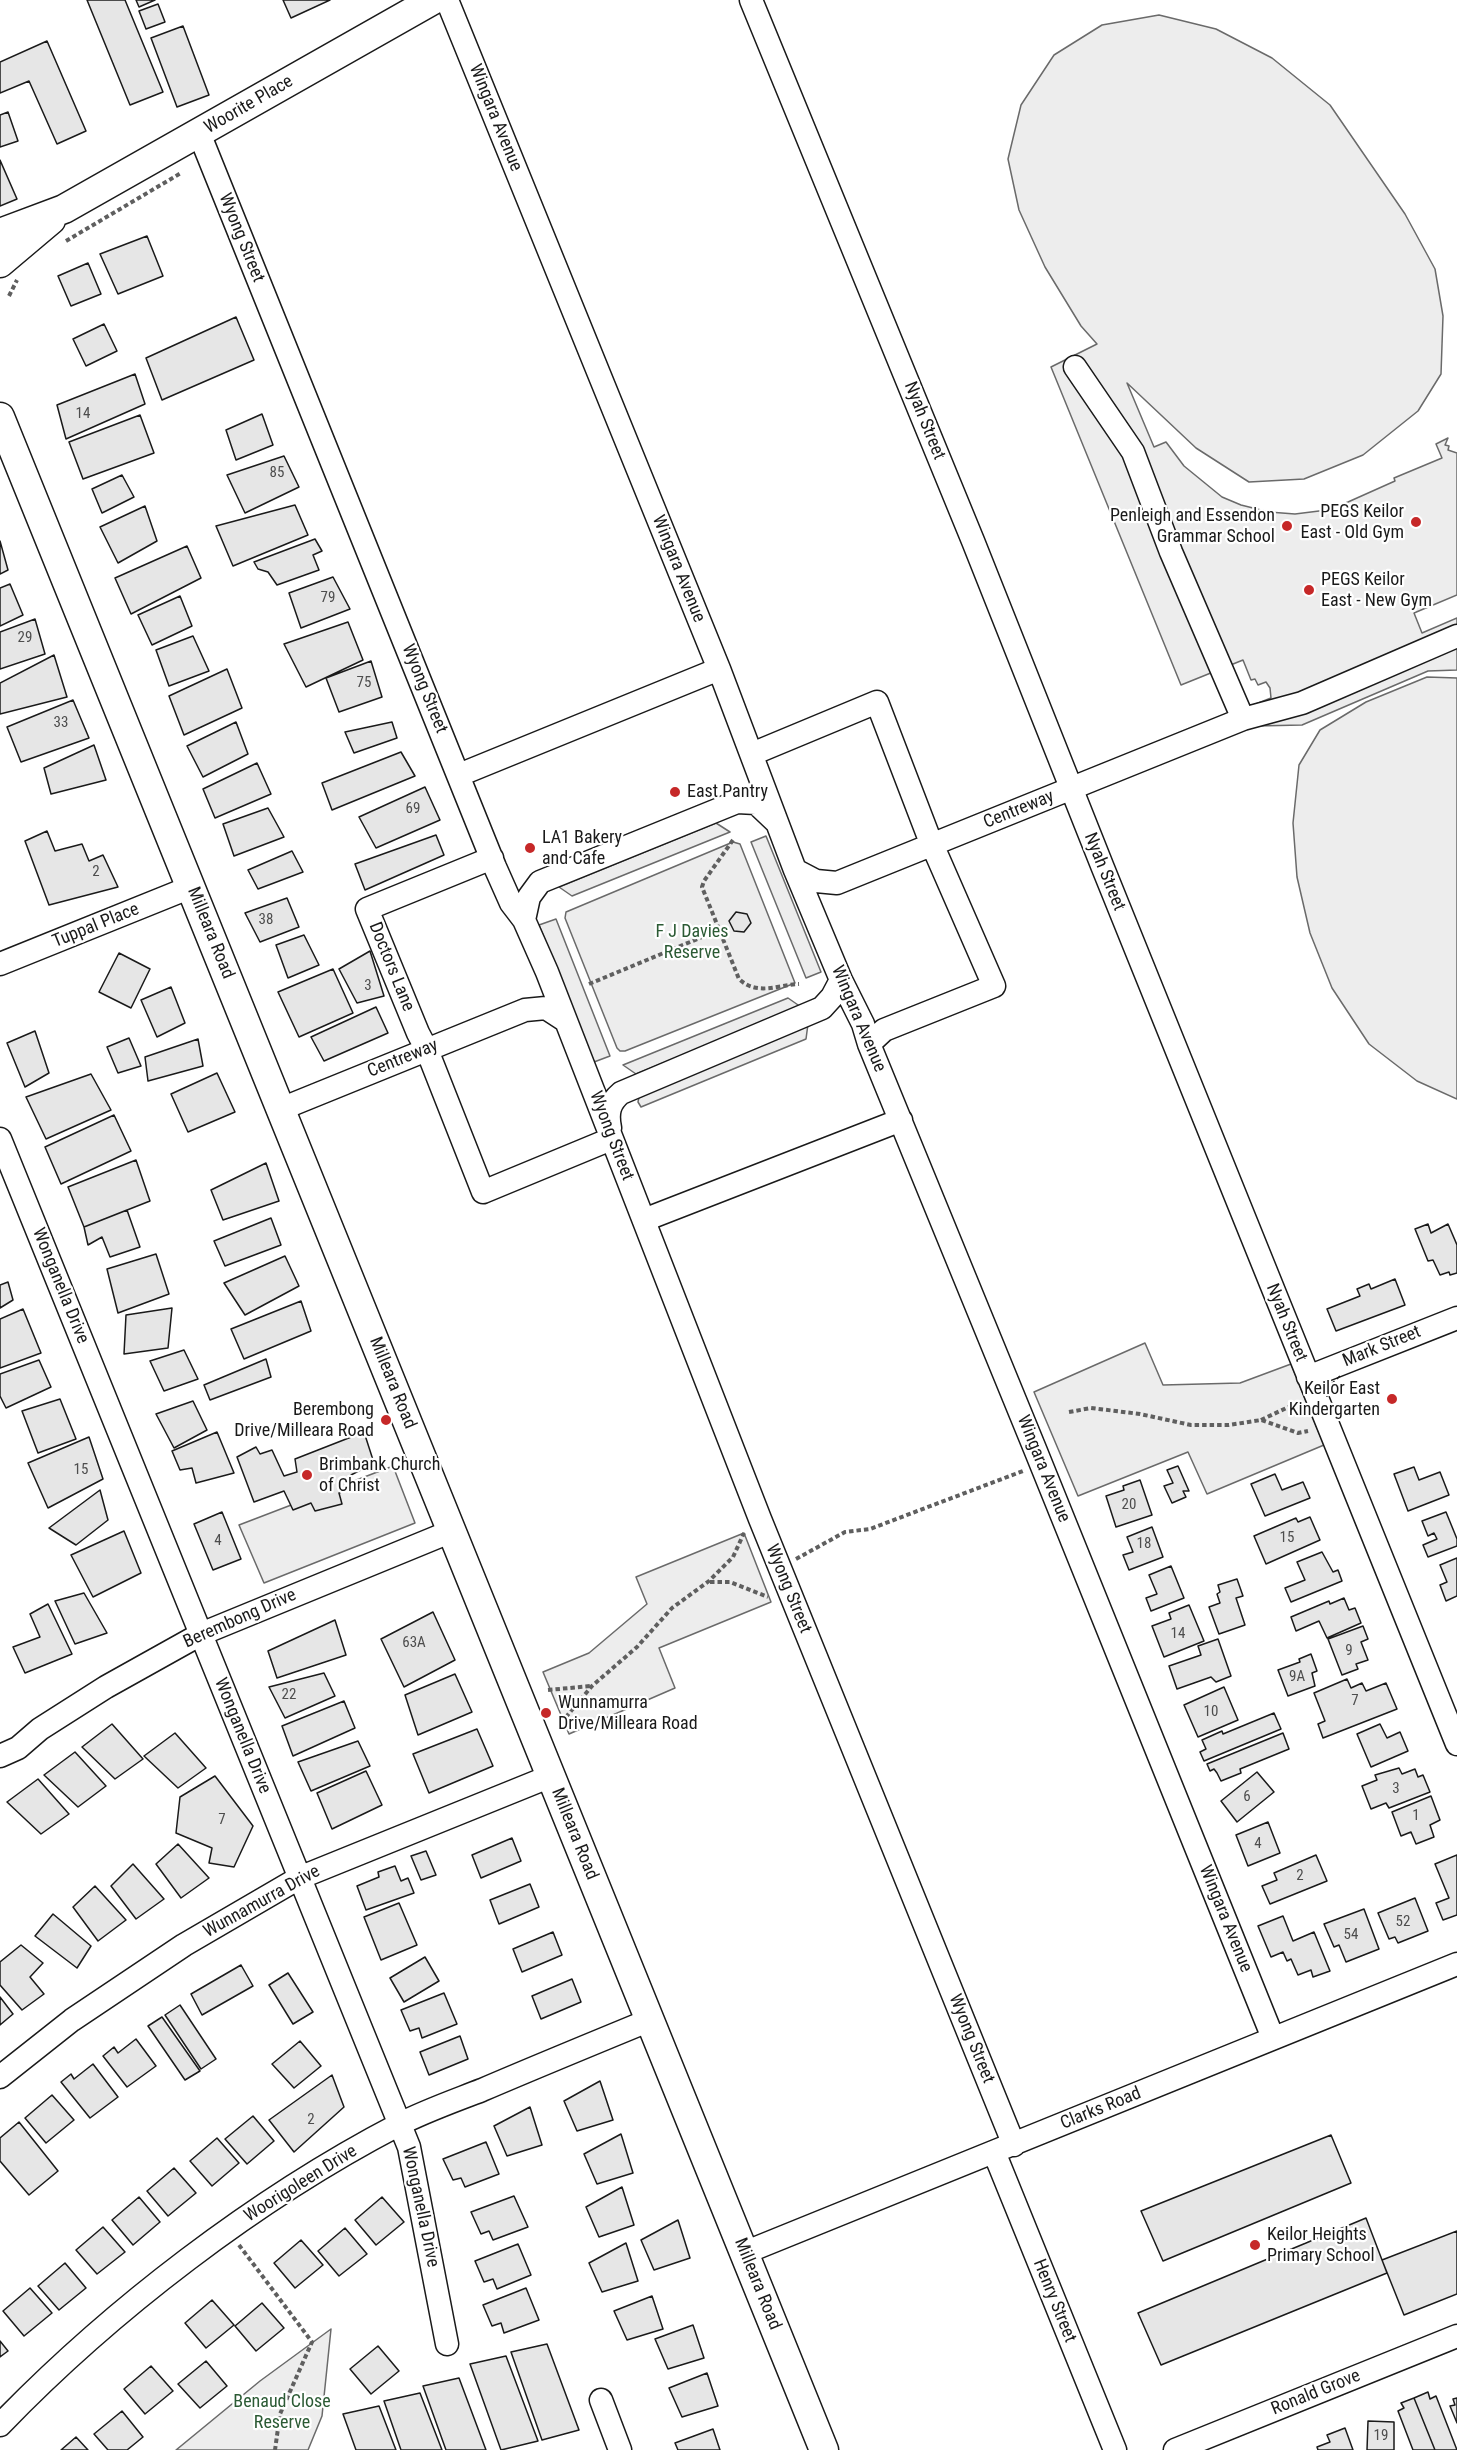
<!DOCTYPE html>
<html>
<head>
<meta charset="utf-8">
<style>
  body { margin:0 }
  canvas { display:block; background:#fff }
</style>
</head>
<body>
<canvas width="1457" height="2450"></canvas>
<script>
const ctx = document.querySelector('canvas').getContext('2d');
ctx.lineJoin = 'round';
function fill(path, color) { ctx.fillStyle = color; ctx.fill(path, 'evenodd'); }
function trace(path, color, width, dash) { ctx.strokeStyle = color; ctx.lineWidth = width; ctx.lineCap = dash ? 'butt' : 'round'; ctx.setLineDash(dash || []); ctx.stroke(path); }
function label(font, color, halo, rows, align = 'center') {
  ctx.font = font + ' "Roboto Condensed",sans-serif'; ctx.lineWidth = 4.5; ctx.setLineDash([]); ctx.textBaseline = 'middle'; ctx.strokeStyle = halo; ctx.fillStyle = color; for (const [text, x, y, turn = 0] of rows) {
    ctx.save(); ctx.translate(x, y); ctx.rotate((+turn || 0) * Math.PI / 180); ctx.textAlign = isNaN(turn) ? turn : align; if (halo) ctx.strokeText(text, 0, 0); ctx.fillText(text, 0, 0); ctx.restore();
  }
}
const built = new Path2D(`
  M1159,15L1216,29L1272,58L1330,105L1405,214L1435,269L1443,316L1441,374L1418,411L1363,455L1304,479L1249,482L1196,448L1127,383L1154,447L1166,442L1184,466L1222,497L1241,505L1269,512L1295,514L1327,510L1348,502L1395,481L1394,478L1442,458L1436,444L1448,438L1445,445L1449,446L1448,450L1457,453V595L1414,613L1422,633L1457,618V670L1428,671L1302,725L1256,726L1248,707L1271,698L1270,688L1266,682L1258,685L1255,679L1251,680L1243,660L1181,685L1051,367L1097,344L1081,326L1045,267L1019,210L1008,159L1021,105L1054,55L1102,25Z
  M1427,677L1457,678V1099L1417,1081L1369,1044L1332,988L1310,933L1297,877L1293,823L1299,765L1320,730L1366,702Z
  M716,823L730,832L572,896L559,887Z
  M766,836L821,972L806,978L751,842Z
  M733,842L740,844L795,983L625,1051H620L617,1048L565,918L566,912Z
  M556,919L610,1056L594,1062L539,925Z
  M788,998L801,1007L636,1074L623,1065Z
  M808,1024L806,1039L641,1107L638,1102L640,1092Z
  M1145,1343L1163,1385L1240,1383L1291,1364L1324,1445L1207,1494L1188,1452L1078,1496L1034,1392Z
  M393,1466L415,1523L264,1583L239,1525Z
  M744,1533L771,1602L659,1648L675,1688L569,1734L543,1672L589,1653L647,1604L636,1577Z
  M331,2329L322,2416L308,2450H176L260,2381Z`);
const building = new Path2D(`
  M87,0H125L163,92L130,105Z
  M136,0H155L139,7Z
  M283,0H330L291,18Z
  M158,4L165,22L146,29L139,11Z
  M183,26L209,95L177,107L151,38Z
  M47,41L86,131L57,144L29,81L0,93V62Z
  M8,112L18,141L0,147V115Z
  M0,160L17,199L0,206Z
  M147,236L163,276L118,294L100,254Z
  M88,263L101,294L71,306L58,276Z
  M236,317L254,360L162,400L146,358Z
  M104,324L117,351L86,366L73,339Z
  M135,374L145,404L66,439L57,405Z
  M262,414L273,445L236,460L226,430Z
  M140,415L154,453L83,479L69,442Z
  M284,456L299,487L245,513L227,475Z
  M122,475L134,497L102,513L92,489Z
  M295,505L308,535L233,566L216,526Z
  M145,506L157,541L118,563L100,527Z
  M315,539L322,551L313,555L319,570L277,585L268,572L258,569L254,562Z
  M0,541L8,570L0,574Z
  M187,546L201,578L131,614L115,578Z
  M333,577L350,609L301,628L289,593Z
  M10,584L23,615L0,626V588Z
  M180,596L192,626L152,645L138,615Z
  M35,619L45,654L0,669V632Z
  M348,622L363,660L306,687L284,644Z
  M193,636L209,671L169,686L156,650Z
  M54,655L67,697L0,714V683Z
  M371,661L382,697L339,712L326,678Z
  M227,669L242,708L184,735L169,696Z
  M73,700L89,738L21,762L7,727Z
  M236,722L248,754L203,777L187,746Z
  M392,722L397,738L354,753L345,732Z
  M94,745L106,780L51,794L44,768Z
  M401,752L415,776L332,810L322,783Z
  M257,763L271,794L215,818L203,789Z
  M425,787L440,820L376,848L359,817Z
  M268,808L284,837L234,856L223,824Z
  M47,831L55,851L82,844L89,861L103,855L118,887L49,905L25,841Z
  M436,835L444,855L365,890L355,864Z
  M292,851L303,872L258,889L248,870Z
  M287,898L299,927L260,942L245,913Z
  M736,912L747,914L751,923L744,932L734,931L729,921Z
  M304,935L319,965L288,978L276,945Z
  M370,951L384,996L357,1003L339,969Z
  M119,953L150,969L131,1008L99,992Z
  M333,969L353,1013L299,1037L278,992Z
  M171,987L185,1023L157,1037L141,1000Z
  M376,1007L388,1033L324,1061L311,1037Z
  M35,1031L49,1073L25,1087L7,1043Z
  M129,1038L141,1066L118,1073L107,1047Z
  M198,1039L203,1066L148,1081L145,1057Z
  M217,1073L235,1112L188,1132L171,1094Z
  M91,1074L111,1110L46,1139L26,1097Z
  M114,1115L131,1151L61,1184L45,1147Z
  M136,1160L150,1201L84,1227L68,1187Z
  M266,1163L279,1201L223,1220L211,1190Z
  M127,1210L140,1247L110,1257L102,1237L88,1245L84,1227Z
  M271,1218L281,1245L225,1266L214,1241Z
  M1428,1224L1431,1233L1448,1224L1457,1245V1273L1450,1275L1449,1272L1440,1275L1433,1260L1428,1261L1415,1229Z
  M156,1254L169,1294L118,1313L107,1269Z
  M285,1256L299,1286L245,1315L224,1283Z
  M1395,1279L1405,1305L1336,1331L1327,1309L1360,1296L1357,1289L1369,1284L1371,1289Z
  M8,1282L13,1300L0,1308V1285Z
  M301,1301L311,1331L244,1359L231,1329Z
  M172,1308L168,1348L124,1354L126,1315Z
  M23,1309L41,1353L0,1368V1319Z
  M184,1350L198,1379L164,1391L150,1361Z
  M266,1359L271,1377L210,1400L204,1385Z
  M39,1360L51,1387L6,1408L0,1396V1374Z
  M60,1399L76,1439L38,1453L22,1411Z
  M193,1401L207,1430L174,1448L156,1414Z
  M217,1432L234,1473L196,1483L192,1468L180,1470L172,1451Z
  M364,1432L374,1463L351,1475L354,1488L339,1493L342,1504L315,1511L311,1503L293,1510L284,1491L254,1502L237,1457L256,1447L260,1454L272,1450L284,1476L297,1472L295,1459Z
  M89,1437L103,1479L48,1508L28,1463Z
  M1178,1466L1189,1491H1183L1186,1497L1172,1503L1164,1486L1173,1483L1167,1470Z
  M1414,1467L1419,1480L1440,1472L1449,1495L1408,1511L1394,1474Z
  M1275,1474L1282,1490L1303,1482L1310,1498L1265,1516L1251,1484Z
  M1140,1480L1152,1515L1116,1527L1106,1496L1124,1490L1123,1486Z
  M100,1490L108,1520L76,1545L49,1528Z
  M222,1512L241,1559L213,1570L194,1524Z
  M1446,1512L1457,1539V1546L1428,1557L1423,1545L1437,1539L1434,1533L1428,1536L1422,1521Z
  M1310,1517L1320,1540L1266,1564L1254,1536L1296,1518L1298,1522Z
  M1152,1527L1163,1557L1129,1570L1123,1555L1133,1552L1127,1537Z
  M124,1531L141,1573L93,1597L71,1555Z
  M1322,1552L1333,1572L1338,1570L1342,1581L1291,1602L1285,1588L1305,1580L1297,1562Z
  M1457,1558V1596L1446,1601L1440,1585L1447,1582L1440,1565Z
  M1171,1566L1184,1598L1151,1611L1146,1598L1157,1594L1149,1575Z
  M1237,1579L1243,1596L1236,1598L1245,1625L1219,1634L1209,1607L1220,1603L1217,1594L1220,1592L1218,1585Z
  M84,1593L107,1633L75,1644L55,1601Z
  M1344,1598L1349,1610L1355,1608L1361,1623L1327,1638L1319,1621L1296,1631L1291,1617L1329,1601L1330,1604Z
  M48,1604L72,1654L25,1673L13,1647L40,1637L30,1614Z
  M1189,1605L1204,1641L1164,1657L1152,1626L1171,1619L1169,1613Z
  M433,1612L455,1660L404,1687L381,1639Z
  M335,1620L346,1655L277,1678L268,1651Z
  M1363,1626L1368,1639L1361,1642L1368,1660L1356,1664L1358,1669L1342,1675L1328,1639Z
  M1218,1639L1231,1676L1216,1682L1211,1677L1177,1689L1169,1666L1201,1655L1198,1646Z
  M1311,1654L1317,1671L1312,1673L1315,1686L1288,1696L1278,1670L1300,1662L1299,1659Z
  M324,1673L335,1696L285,1718L269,1687Z
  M455,1674L472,1712L418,1735L405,1695Z
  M1347,1679L1351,1688L1362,1683L1366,1691L1386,1683L1397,1709L1323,1738L1318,1724L1325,1721L1314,1693Z
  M1224,1687L1238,1720L1198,1737L1184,1705Z
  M344,1701L355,1728L293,1756L282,1726Z
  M1274,1713L1281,1729L1204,1761L1200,1752L1206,1749L1202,1740L1222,1731L1223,1734Z
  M112,1724L143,1759L115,1779L82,1747Z
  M1380,1724L1387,1738L1400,1732L1408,1751L1371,1767L1357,1734Z
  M477,1729L493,1766L429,1793L413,1754Z
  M175,1733L206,1768L178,1788L144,1756Z
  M1283,1733L1289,1749L1240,1769L1241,1773L1221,1781L1217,1773L1214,1769L1210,1771L1207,1764Z
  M358,1741L370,1766L311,1791L298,1762Z
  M75,1752L106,1786L78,1807L44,1775Z
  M1399,1768L1402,1774L1415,1769L1418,1777L1423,1775L1430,1792L1389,1808L1386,1803L1371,1809L1362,1786L1377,1780L1375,1775Z
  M366,1771L382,1805L332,1829L317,1793Z
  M1257,1772L1274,1792L1237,1822L1221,1801Z
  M215,1776L253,1826L234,1867L209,1863L212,1848L176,1833L180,1797Z
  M38,1779L69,1814L41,1834L7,1802Z
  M1431,1796L1440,1820L1430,1825L1434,1837L1416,1844L1411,1832L1401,1836L1392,1812Z
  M1268,1822L1280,1853L1248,1866L1236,1835Z
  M512,1838L521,1861L481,1878L472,1855Z
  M178,1844L209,1878L181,1898L156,1864Z
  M426,1851L436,1875L421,1880L411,1856Z
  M1316,1855L1327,1881L1270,1904L1262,1886L1277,1880L1274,1873Z
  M1457,1855V1915L1443,1920L1436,1903L1449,1898L1435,1864Z
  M133,1864L164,1899L136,1919L111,1886Z
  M395,1866L401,1881L408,1878L414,1893L366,1910L357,1886L379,1877L378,1872Z
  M530,1884L539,1907L499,1924L490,1900Z
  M95,1886L126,1920L98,1941L73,1907Z
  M1415,1898L1428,1931L1398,1943L1395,1937L1389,1939L1378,1913Z
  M399,1903L417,1945L381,1960L364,1917Z
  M1364,1909L1379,1949L1346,1962L1339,1945L1334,1947L1324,1924Z
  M53,1914L91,1946L77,1968L35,1936Z
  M1283,1916L1293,1941L1314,1932L1330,1971L1313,1977L1311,1970L1298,1975L1291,1959L1287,1961L1283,1952L1271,1957L1258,1926Z
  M553,1932L562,1955L522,1972L513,1949Z
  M21,1945L43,1963L30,1977L44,1994L22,2010L0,1985V1962Z
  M425,1957L439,1981L404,2002L390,1978Z
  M241,1965L253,1986L202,2015L191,1994Z
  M288,1973L313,2012L293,2024L269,1985Z
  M572,1979L581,2002L541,2019L532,1996Z
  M444,1993L457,2024L422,2038L419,2028L410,2031L401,2010Z
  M0,1997L13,2014L0,2025Z
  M180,2005L216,2059L201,2069L165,2015Z
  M162,2017L200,2071L185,2080L148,2026Z
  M460,2036L468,2059L429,2075L420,2052Z
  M136,2039L156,2066L127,2087L103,2056L114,2047L118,2053Z
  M300,2041L321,2066L294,2088L272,2064Z
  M93,2064L118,2097L90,2118L61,2082L71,2074L74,2079Z
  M332,2075L344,2107L294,2152L269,2120Z
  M600,2081L613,2120L577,2131L564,2101Z
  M52,2095L74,2120L46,2143L25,2118Z
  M530,2107L542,2145L507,2156L494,2126Z
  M253,2116L274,2141L247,2164L225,2139Z
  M19,2122L58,2171L29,2195L0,2161V2138Z
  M621,2134L633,2173L597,2184L584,2154Z
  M1331,2135L1351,2183L1163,2261L1141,2211Z
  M217,2138L239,2163L212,2186L190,2161Z
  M486,2142L499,2174L465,2187L461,2178L453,2180L443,2159Z
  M174,2168L196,2193L168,2216L147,2191Z
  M622,2187L634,2225L599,2237L586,2207Z
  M514,2196L528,2227L493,2240L489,2231L481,2234L471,2212Z
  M139,2197L160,2222L133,2245L112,2220Z
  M382,2197L404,2222L376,2245L355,2220Z
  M1366,2218L1387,2273L1161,2365L1138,2313Z
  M678,2220L690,2258L654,2270L641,2240Z
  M103,2227L125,2252L97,2274L76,2250Z
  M345,2228L367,2254L339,2276L318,2251Z
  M1457,2231V2294L1404,2315L1382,2260Z
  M301,2240L323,2265L295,2288L274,2263Z
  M626,2243L638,2281L602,2292L589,2263Z
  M518,2244L531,2275L497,2289L493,2279L484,2282L475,2261Z
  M65,2263L86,2288L59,2310L38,2286Z
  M30,2288L52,2313L24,2336L3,2311Z
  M526,2288L539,2320L504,2333L501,2323L492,2326L483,2305Z
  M652,2296L663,2329L627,2340L614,2311Z
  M212,2300L234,2325L206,2348L185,2323Z
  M262,2303L284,2328L256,2351L235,2326Z
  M693,2325L704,2358L668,2369L655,2339Z
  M0,2341L8,2351L0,2357Z
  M547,2344L579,2430L542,2440L511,2352Z
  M378,2346L399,2371L371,2394L350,2369Z
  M506,2356L538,2441L501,2450L470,2364Z
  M206,2361L227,2386L200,2408L178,2384Z
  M151,2366L173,2391L145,2414L124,2389Z
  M707,2373L718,2406L682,2417L669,2388Z
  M459,2378L486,2450H446L423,2386Z
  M1428,2392L1430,2399L1436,2396L1457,2450H1435L1414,2398Z
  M420,2393L442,2450H401L384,2401Z
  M1414,2398L1435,2450H1413L1398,2411L1404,2408L1401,2403Z
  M1457,2398V2423L1450,2406L1455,2405L1453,2399Z
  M379,2406L396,2450H356L343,2414Z
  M122,2411L143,2437L127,2450H108L94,2434Z
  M1368,2421L1394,2422V2450H1367Z
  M1345,2428L1353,2450H1318L1317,2447L1330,2442L1327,2435Z
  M713,2429L720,2450H678L675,2443Z
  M76,2437L88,2450H61Z`);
const path = new Path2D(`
  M66,241L181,173
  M9,296L17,280
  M733,840L704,881L702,887L739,979C757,996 777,985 799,984
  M589,984L719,930
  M1069,1412L1091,1408L1140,1414L1191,1425H1229L1261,1420L1298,1433L1308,1431
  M1261,1420L1297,1403
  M796,1559L845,1532L870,1529L1023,1471
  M710,1582H730L768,1597
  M548,1690L591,1686
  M561,1723L592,1686L637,1647L672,1608L709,1581L733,1557L744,1533
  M239,2245L312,2342L280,2414L275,2450`);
const minor = new Path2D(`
  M447,0L719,669L795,870L841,980L863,1024L869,1044L1035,1449L1273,2038
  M751,0L973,541L1103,868L1457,1744
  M199,133L495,867L511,903L524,920L547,972L760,1519L1014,2145
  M1075,367L1133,452L1171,552L1243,719
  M752,754L877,702L928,835L994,986L884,1030L869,1044
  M459,775L719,669
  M492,858L367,909L418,1033L427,1050L483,1192L611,1139
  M795,870L816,881L837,883L1243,719L1302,703L1457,636
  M524,920L529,897L540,882L737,802L756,803L775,821
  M0,964L191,887
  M281,1109L525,1010L546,1008L566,1021
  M610,1128C607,1113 609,1103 621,1093L822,1008L832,997L841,980
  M0,1139L409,2147L447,2344
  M644,1220L901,1120
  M1308,1377L1457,1318
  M0,1756L18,1748L40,1729L106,1687L201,1634L452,1531
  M0,2077L72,2020L184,1945L299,1878L551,1776
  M994,2152L1115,2450
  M744,2253L1457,1964
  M601,2400L620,2450
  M0,2425C111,2310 256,2199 398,2125C425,2111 454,2101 482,2090C538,2066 594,2043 650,2020
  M1175,2450L1457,2336`);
const major = new Path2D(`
  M0,233L64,209L433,0
  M0,263L51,220
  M0,417L824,2450`);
const fence = new Path2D(`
  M1327,1397L1328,1387L1340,1376`);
const markers = [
  [1416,522,6,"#c62828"],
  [1287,526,6,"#c62828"],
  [1309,590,6,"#c62828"],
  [675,792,6,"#c62828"],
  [530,848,6,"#c62828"],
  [1392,1399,6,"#c62828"],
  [386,1420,6,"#c62828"],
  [307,1475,6,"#c62828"],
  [546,1713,6,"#c62828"],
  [1255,2245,6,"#c62828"]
];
const numberNames = [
  ["14",83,414],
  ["85",277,473],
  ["79",328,598],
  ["29",25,638],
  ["75",364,683],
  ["33",61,723],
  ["69",413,809],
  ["2",96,872],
  ["38",266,920],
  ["3",368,986],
  ["15",81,1470],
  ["20",1129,1505],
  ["15",1287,1538],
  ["4",218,1541],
  ["18",1144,1544],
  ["14",1178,1634],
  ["63A",414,1643],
  ["9",1349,1651],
  ["9A",1297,1677],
  ["22",289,1695],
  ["7",1355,1701],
  ["10",1211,1712],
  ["3",1396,1789],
  ["6",1247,1797],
  ["1",1416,1816],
  ["7",222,1820],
  ["4",1258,1844],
  ["2",1300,1876],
  ["52",1403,1922],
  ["54",1351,1935],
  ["2",311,2120],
  ["19",1381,2436]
];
const streetNames = [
  ["Woorite Place",249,105,-30],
  ["Wingara Avenue",495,118,68],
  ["Wyong Street",241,238,68],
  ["Nyah Street",924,421,68],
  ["Wingara Avenue",678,569,68],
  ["Wyong Street",424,689,68],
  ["Centreway",1019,810,-22],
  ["Nyah Street",1104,872,68],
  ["Tuppal Place",96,926,-22],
  ["Milleara Road",210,933,68],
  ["Doctors Lane",391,967,68],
  ["Wingara Avenue",858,1019,67],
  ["Centreway",403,1059,-22],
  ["Wyong Street",611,1136,69],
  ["Wonganella Drive",60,1286,68],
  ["Nyah Street",1286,1323,68],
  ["Mark Street",1382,1347,-22],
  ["Milleara Road",392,1383,68],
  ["Wingara Avenue",1043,1469,68],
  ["Wyong Street",788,1589,68],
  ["Berembong Drive",240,1619,-24],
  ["Wonganella Drive",242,1736,68],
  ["Milleara Road",574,1834,68],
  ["Wunnamurra Drive",262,1902,-29],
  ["Wingara Avenue",1225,1919,68],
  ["Wyong Street",971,2039,68],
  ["Clarks Road",1101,2109,-22],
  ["Woorigoleen Drive",301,2184,-32],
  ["Wonganella Drive",420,2207,78],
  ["Milleara Road",757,2284,68],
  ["Henry Street",1054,2301,68],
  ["Ronald Grove",1316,2393,-22]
];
const poiNames = [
  ["PEGS Keilor",1404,512,"right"],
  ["East - Old Gym",1404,533,"right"],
  ["Penleigh and Essendon",1275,516,"right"],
  ["Grammar School",1275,537,"right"],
  ["PEGS Keilor",1321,580],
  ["East - New Gym",1321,601],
  ["East Pantry",687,792],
  ["LA1 Bakery",542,838],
  ["and Cafe",542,859],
  ["Keilor East",1380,1389,"right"],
  ["Kindergarten",1380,1410,"right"],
  ["Berembong",374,1410,"right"],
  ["Drive/Milleara Road",374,1431,"right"],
  ["Brimbank Church",319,1465],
  ["of Christ",319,1486],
  ["Wunnamurra",558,1703],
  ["Drive/Milleara Road",558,1724],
  ["Keilor Heights",1267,2235],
  ["Primary School",1267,2256]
];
const parkNames = [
  ["F J Davies",692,932],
  ["Reserve",692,953],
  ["Benaud Close",282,2402],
  ["Reserve",282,2423]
];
fill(built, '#ededed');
trace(built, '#6a6a6a', 1.5);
fill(building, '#e6e6e6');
trace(building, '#1a1a1a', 1.5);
trace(minor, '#1a1a1a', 25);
trace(major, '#1a1a1a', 31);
trace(path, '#5f5f5f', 4, [4.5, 3]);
trace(minor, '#fff', 22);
trace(major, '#fff', 28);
trace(fence, '#1a1a1a', 1.5, [8, 3]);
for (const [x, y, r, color] of markers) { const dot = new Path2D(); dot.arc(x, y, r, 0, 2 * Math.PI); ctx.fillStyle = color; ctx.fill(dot); trace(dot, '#fff', 2); }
label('15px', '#4d4d4d', null, numberNames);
label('18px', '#1a1a1a', '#fff', streetNames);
label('18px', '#1a1a1a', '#fff', poiNames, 'left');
label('18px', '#2b5a34', '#fff', parkNames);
</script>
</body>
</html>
